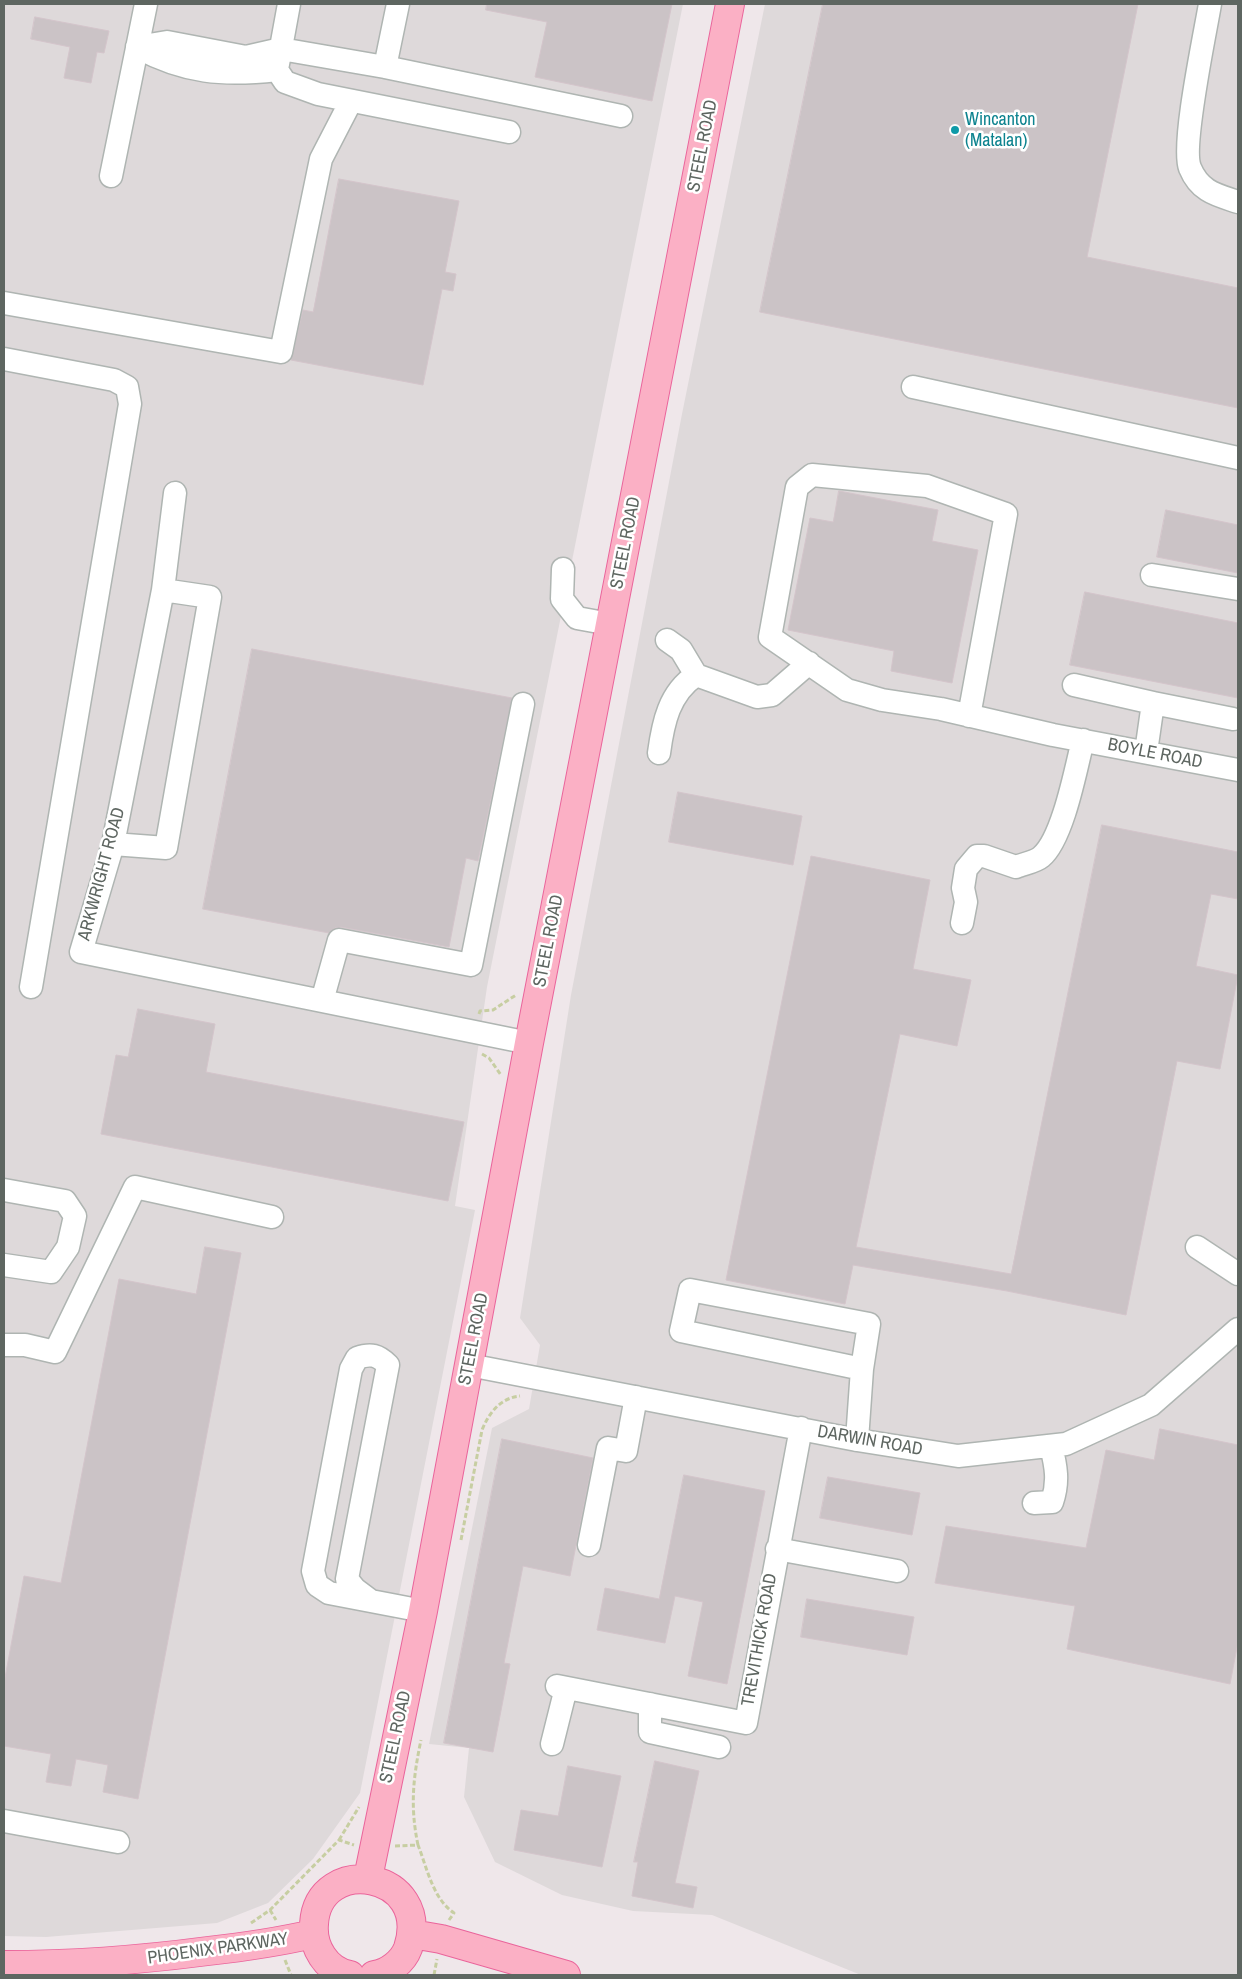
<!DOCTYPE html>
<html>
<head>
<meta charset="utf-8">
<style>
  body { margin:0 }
  #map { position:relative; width:1242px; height:1979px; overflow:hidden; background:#efe7ea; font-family:"Archivo Narrow",sans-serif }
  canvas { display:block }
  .frame { position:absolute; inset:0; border:5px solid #5e6661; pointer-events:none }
</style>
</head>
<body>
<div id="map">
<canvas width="1242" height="1979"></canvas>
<div class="frame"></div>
</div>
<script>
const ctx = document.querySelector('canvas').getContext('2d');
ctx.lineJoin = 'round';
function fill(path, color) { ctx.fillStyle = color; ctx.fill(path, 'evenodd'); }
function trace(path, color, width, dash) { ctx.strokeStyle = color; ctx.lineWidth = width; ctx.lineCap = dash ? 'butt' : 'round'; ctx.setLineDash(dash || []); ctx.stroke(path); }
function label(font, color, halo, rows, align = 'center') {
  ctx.font = font + ' "Archivo Narrow",sans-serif'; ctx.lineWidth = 5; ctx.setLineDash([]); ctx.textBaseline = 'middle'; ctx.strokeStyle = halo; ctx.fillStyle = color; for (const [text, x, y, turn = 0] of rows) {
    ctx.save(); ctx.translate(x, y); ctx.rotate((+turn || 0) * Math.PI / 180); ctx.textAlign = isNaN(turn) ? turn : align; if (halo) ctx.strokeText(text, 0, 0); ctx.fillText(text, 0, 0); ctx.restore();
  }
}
const industrial = new Path2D(`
  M4,4H683L487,987L455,1206L475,1210L360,1793L313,1859L268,1903L217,1923L46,1937L4,1936Z
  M765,4H1238V1975H861L712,1915L633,1911L562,1895L495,1862L464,1797L469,1748L429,1744L492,1428L529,1409L540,1345L520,1318L571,995L682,414Z`);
const building = new Path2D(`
  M487,4H672L652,101L535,77L547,22L486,10Z
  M823,4H1138L1087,257L1238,288V408L760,312Z
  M35,17L109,31L104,53L97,52L91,83L64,78L70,47L31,39Z
  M339,179L459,201L445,272L456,274L453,291L442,289L423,385L291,360L303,310L313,312Z
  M839,491L938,510L932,541L978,550L952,683L891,671L894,651L788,630L810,518L833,522Z
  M1166,510L1238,525V573L1157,557Z
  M1085,592L1238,623V698L1070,665Z
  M252,649L512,698L478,861L466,858L449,947L341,927L335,928L329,933L203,909Z
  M678,792L802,816L793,865L669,842Z
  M1102,825L1238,852V899L1211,894L1196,966L1238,975L1220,1069L1177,1061L1126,1315L1007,1291L853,1265L845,1304L726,1280L811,856L930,880L913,969L971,980L957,1046L900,1034L856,1247L1011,1274Z
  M138,1009L215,1024L206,1072L464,1122L448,1201L101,1134L116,1055L128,1057Z
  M205,1247L241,1253L138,1799L103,1792L108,1765L76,1759L71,1786L46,1782L51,1754L4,1746V1683L24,1576L61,1583L119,1279L196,1294Z
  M1160,1429L1238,1445V1642L1230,1684L1067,1649L1075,1606L935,1583L946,1526L1086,1548L1106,1450L1154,1460Z
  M502,1439L593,1458L570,1576L523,1566L504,1663L510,1664L493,1752L444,1743Z
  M684,1475L765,1491L727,1684L688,1676L703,1602L675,1596L665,1643L597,1630L605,1588L659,1599Z
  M828,1477L920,1493L912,1535L820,1518Z
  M807,1599L914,1617L907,1655L801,1637Z
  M655,1761L699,1771L675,1883L697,1887L693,1908L632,1896L638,1862H634Z
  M568,1766L621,1776L602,1867L514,1850L521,1810L558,1816Z`);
const path = new Path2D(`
  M479,1014L480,1011L493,1010L516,995
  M482,1054L489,1058L501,1075
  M461,1540L482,1430C489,1413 500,1398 520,1396
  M339,1840L359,1807
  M418,1845C410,1807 413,1778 421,1740
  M395,1846L418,1845C427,1868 433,1899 454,1913L449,1920
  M270,1910L276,1920
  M251,1923L270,1910L339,1840L354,1845
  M285,1960L291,1975
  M434,1975L437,1959`);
const minor = new Path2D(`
  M1210,4C1205,34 1181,146 1190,168C1200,192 1217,195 1238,202
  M137,47L167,42L246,57L281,49L385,67L621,116
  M137,47C185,73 223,76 277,70
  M278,64L289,4
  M385,67L398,4
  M277,70L285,82L318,94L509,132
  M111,176L146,4
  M4,303L281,352L321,159L351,101
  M4,359L114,380L127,387L130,404L31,987
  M913,387L1238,458
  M175,493L163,590L113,844L81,952L529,1043
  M563,569L562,599L577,618L610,624
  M1152,575L1238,589
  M667,640L681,650L696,675L757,697L772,695L809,663
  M1074,685L1153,703L1146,752
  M1153,703L1233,719
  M969,716L1006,514L927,486L812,475L797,487L770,637L847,690L882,700L941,709L1053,735L1238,770
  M659,753C663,723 669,693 696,675
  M113,844L166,848L210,597L163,590
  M962,923L966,902L963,888L966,869L977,856H984L1016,867C1023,864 1035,862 1041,857C1063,839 1076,768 1083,740
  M322,1001L339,940L471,965L523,704
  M4,1190L65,1201L75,1216L68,1247L51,1272L4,1265
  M1197,1247L1238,1274
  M4,1345H25L55,1352L135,1187L272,1217
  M469,1365L857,1440L958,1456L1066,1444L1151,1405L1238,1329
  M857,1440L862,1369L681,1331L690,1290L869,1324L862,1369
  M1034,1503L1052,1502C1059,1482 1056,1466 1051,1446
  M589,1545L608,1448L626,1451L636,1397
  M777,1549L897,1571
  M371,1601L355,1589L347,1579L388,1365C378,1355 371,1353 357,1358L351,1369L313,1571L317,1585L329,1593L423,1611
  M557,1686L746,1723L801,1428
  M650,1704V1732L719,1747
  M552,1744L566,1688
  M4,1821L118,1842`);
const major = new Path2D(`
  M368,1878L423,1611L529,1043L730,4
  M412,1934L441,1939L566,1975
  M4,1965C73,1965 140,1960 208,1951C244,1947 278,1942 313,1934
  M350,1975C326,1971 312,1946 314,1924C318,1853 433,1871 408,1948C403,1962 388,1973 374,1975`);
const markers = [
  [955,130,5,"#0f9aa8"]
];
const cultureNames = [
  ["Wincanton",965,120],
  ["(Matalan)",965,141]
];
const streetNames = [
  ["STEEL ROAD",703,146,-79],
  ["STEEL ROAD",626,543,-79],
  ["BOYLE ROAD",1155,754,11],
  ["ARKWRIGHT ROAD",102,874,-75],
  ["STEEL ROAD",549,941,-79],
  ["STEEL ROAD",474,1339,-79],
  ["DARWIN ROAD",870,1441,10],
  ["TREVITHICK ROAD",760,1640,-80],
  ["STEEL ROAD",396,1737,-78],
  ["PHOENIX PARKWAY",218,1949,-8]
];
fill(industrial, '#ded9da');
fill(building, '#cbc3c6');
trace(building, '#d4c5cb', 1);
trace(minor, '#afb5b2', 25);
trace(major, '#ea649b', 30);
trace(path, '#c7cea2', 3, [5, 2.5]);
trace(minor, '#fff', 22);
trace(major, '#fbb0c5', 28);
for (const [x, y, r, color] of markers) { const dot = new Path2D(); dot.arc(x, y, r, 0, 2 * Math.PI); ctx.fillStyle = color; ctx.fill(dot); trace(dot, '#fff', 2); }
label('18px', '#0d838f', '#fff', cultureNames, 'left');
label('18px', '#5e6661', '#fff', streetNames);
</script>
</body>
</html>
